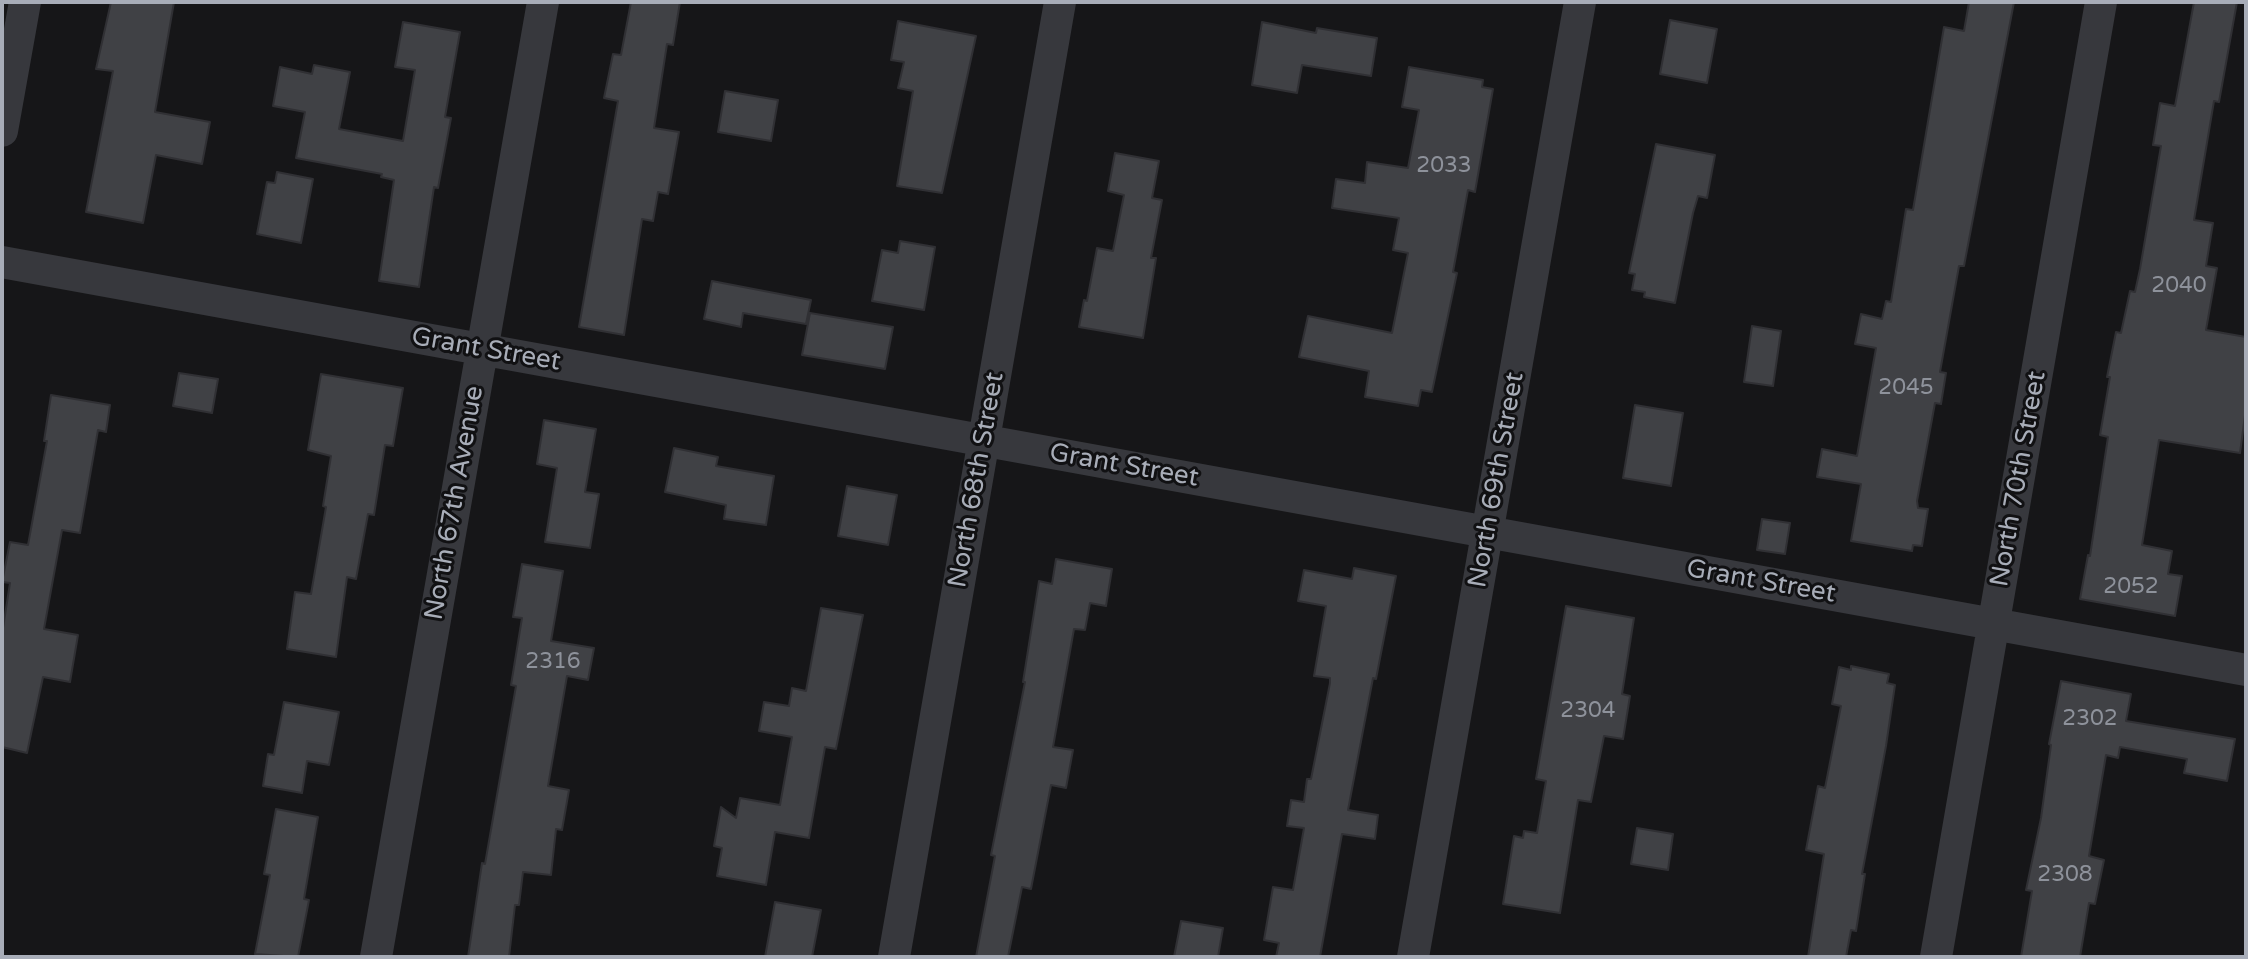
<!DOCTYPE html>
<html>
<head>
<meta charset="utf-8">
<style>
  body { margin:0 }
  #map { position:relative; width:2248px; height:959px; overflow:hidden; background:#161618; font-family:"Varela Round",sans-serif }
  canvas { display:block }
  .frame { position:absolute; inset:0; border:4px solid #a8adb8; pointer-events:none }
</style>
</head>
<body>
<div id="map">
<canvas width="2248" height="959"></canvas>
<div class="frame"></div>
</div>
<script>
const ctx = document.querySelector('canvas').getContext('2d');
ctx.lineJoin = 'round';
function fill(path, color) { ctx.fillStyle = color; ctx.fill(path, 'evenodd'); }
function trace(path, color, width, dash) { ctx.strokeStyle = color; ctx.lineWidth = width; ctx.lineCap = dash ? 'butt' : 'round'; ctx.setLineDash(dash || []); ctx.stroke(path); }
function label(font, color, halo, rows, align = 'center') {
  ctx.font = font + ' "Varela Round",sans-serif'; ctx.lineWidth = 6; ctx.setLineDash([]); ctx.textBaseline = 'middle'; ctx.strokeStyle = halo; ctx.fillStyle = color; for (const [text, x, y, turn = 0] of rows) {
    ctx.save(); ctx.translate(x, y); ctx.rotate((+turn || 0) * Math.PI / 180); ctx.textAlign = isNaN(turn) ? turn : align; if (halo) ctx.strokeText(text, 0, 0); ctx.fillText(text, 0, 0); ctx.restore();
  }
}
const building = new Path2D(`
  M111,2H174L155,112L210,122L202,164L156,155L143,223L86,212L113,71L96,69Z
  M631,2H680L673,45L667,44L654,128L679,132L668,194L658,192L653,221L642,219L624,335L579,327L618,101L604,98L613,54L621,55Z
  M1969,2H2014L1964,266H1959L1940,372L1946,373L1941,404L1935,403L1917,501L1918,508L1928,509L1922,546L1913,545L1912,551L1851,541L1861,484L1817,477L1822,449L1857,456L1876,348L1855,344L1861,314L1882,319L1886,301L1891,302L1906,209L1913,210L1944,27L1964,31Z
  M2194,2H2237L2219,102L2214,101L2194,220L2213,223L2206,266L2217,268L2206,330L2246,337V408L2240,453L2159,440L2142,545L2172,551L2168,574L2182,576L2175,616L2080,599L2088,555L2090,556L2108,437L2100,435L2110,377H2107L2116,332L2121,333L2130,291L2135,292L2140,269L2161,146L2153,145L2160,103L2175,106Z
  M1670,20L1717,29L1707,83L1660,74Z
  M898,21L976,36L942,193L897,186L913,91L898,88L904,62L891,60Z
  M403,22L460,32L445,117L451,118L438,188L434,187L419,287L379,281L394,180L381,177L382,174L296,158L305,112L273,106L280,67L312,74L314,65L350,72L339,129L403,141L415,70L395,67Z
  M1262,22L1316,33L1317,28L1377,38L1371,76L1302,65L1297,93L1252,85Z
  M1409,67L1483,80L1482,87L1493,89L1475,192L1468,190L1453,272L1457,273L1432,392L1421,390L1418,406L1365,397L1369,371L1299,357L1308,316L1392,333L1408,253L1393,250L1399,218L1332,208L1336,179L1365,183L1367,162L1408,168L1419,110L1402,107Z
  M725,91L778,100L771,141L718,132Z
  M1656,144L1715,155L1707,198L1698,196L1693,213L1675,303L1644,297L1645,292L1632,290L1635,274L1629,273Z
  M1115,153L1159,161L1152,198L1162,200L1151,258H1156L1143,338L1079,327L1084,300L1087,301L1097,248L1113,251L1124,195L1108,191Z
  M277,172L313,179L301,243L257,234L267,182L275,183Z
  M900,241L935,247L924,310L872,301L882,250L898,253Z
  M712,281L811,300L806,324L743,313L741,327L704,319Z
  M810,313L893,327L885,369L802,355Z
  M1752,326L1781,331L1773,386L1744,382Z
  M179,373L218,379L212,413L173,406Z
  M321,374L403,388L393,446L385,445L374,515L368,514L356,579L347,577L336,657L287,649L295,592L311,594L326,507L323,506L331,456L308,450Z
  M51,395L110,405L106,432L98,430L80,533L62,530L44,629L78,635L70,682L43,677L27,753L2,747V634L10,583L2,582L10,542L28,545L47,441H44Z
  M1635,405L1683,413L1671,486L1623,478Z
  M544,420L596,429L585,492L599,494L590,548L545,542L557,468L537,464Z
  M674,448L718,457L716,466L774,476L766,525L724,519L726,505L665,492Z
  M847,486L897,495L888,545L838,536Z
  M1762,519L1790,523L1785,554L1757,550Z
  M1056,559L1112,569L1106,606L1090,603L1085,630L1074,629L1053,747L1073,750L1066,788L1051,785L1031,889L1022,887L1008,957H976L995,856L991,855L1025,682H1023L1039,581L1052,584Z
  M522,564L563,571L551,641L594,648L588,680L567,676L548,786L569,790L562,830L556,829L551,875L523,872L519,905H515L509,957H468L482,863L485,864L516,686L511,685L522,618L513,617Z
  M1354,568L1396,576L1376,679L1373,678L1348,810L1378,815L1375,839L1342,834L1320,957H1276L1279,943L1264,940L1273,887L1293,890L1304,828L1287,826L1291,800L1304,802L1307,779H1311L1330,683V678L1314,676L1326,606L1298,601L1304,570L1352,579Z
  M1566,606L1634,618L1622,694L1630,696L1623,739L1604,736L1591,802L1578,800L1560,913L1503,904L1514,836L1523,838L1524,831L1537,833L1546,781L1536,779Z
  M821,608L863,615L836,749L825,747L809,838L775,832L766,885L717,876L722,848L714,846L721,807L736,818L740,798L780,805L792,737L759,731L764,702L789,706L792,688L806,691Z
  M1851,666L1889,674L1887,683L1895,685L1886,746L1862,874H1865L1856,931L1851,930L1846,957H1808L1824,854L1806,850L1818,786L1825,788L1841,706L1832,704L1839,667L1851,670Z
  M2061,681L2131,694L2126,721L2235,739L2227,781L2184,773L2187,759L2120,747L2118,758L2106,755L2089,856L2104,860L2095,904L2089,903L2080,957H2021L2032,891L2026,890L2041,818L2051,745L2049,744Z
  M284,702L339,712L329,765L307,761L302,793L263,786L268,754L274,755Z
  M276,809L318,817L304,899L309,900L298,957L255,954L270,875L264,874Z
  M1637,828L1673,834L1668,870L1631,864Z
  M775,902L821,910L812,957H765Z
  M1181,921L1223,928L1218,957H1174Z`);
const street = new Path2D(`
  M2,131L25,2
  M2,262L2246,670
  M376,957L543,2
  M894,957L1060,2
  M1413,957L1580,2
  M1936,957L2101,2`);
const numberNames = [
  ["2033",1444,166],
  ["2040",2179,286],
  ["2045",1906,388],
  ["2052",2131,587],
  ["2316",553,662],
  ["2304",1588,711],
  ["2302",2090,719],
  ["2308",2065,875]
];
const streetNames = [
  ["Grant Street",486,350,10],
  ["Grant Street",1124,466,10],
  ["North 70th Street",2019,479,-80],
  ["North 68th Street",977,480,-80],
  ["North 69th Street",1497,480,-80],
  ["North 67th Avenue",455,503,-80],
  ["Grant Street",1761,582,10]
];
fill(building, '#404145');
trace(building, '#303034', 2);
trace(street, '#37383d', 32);
label('22px', '#8e929b', null, numberNames);
label('26px', '#a8adb8', '#111113', streetNames);
</script>
</body>
</html>
